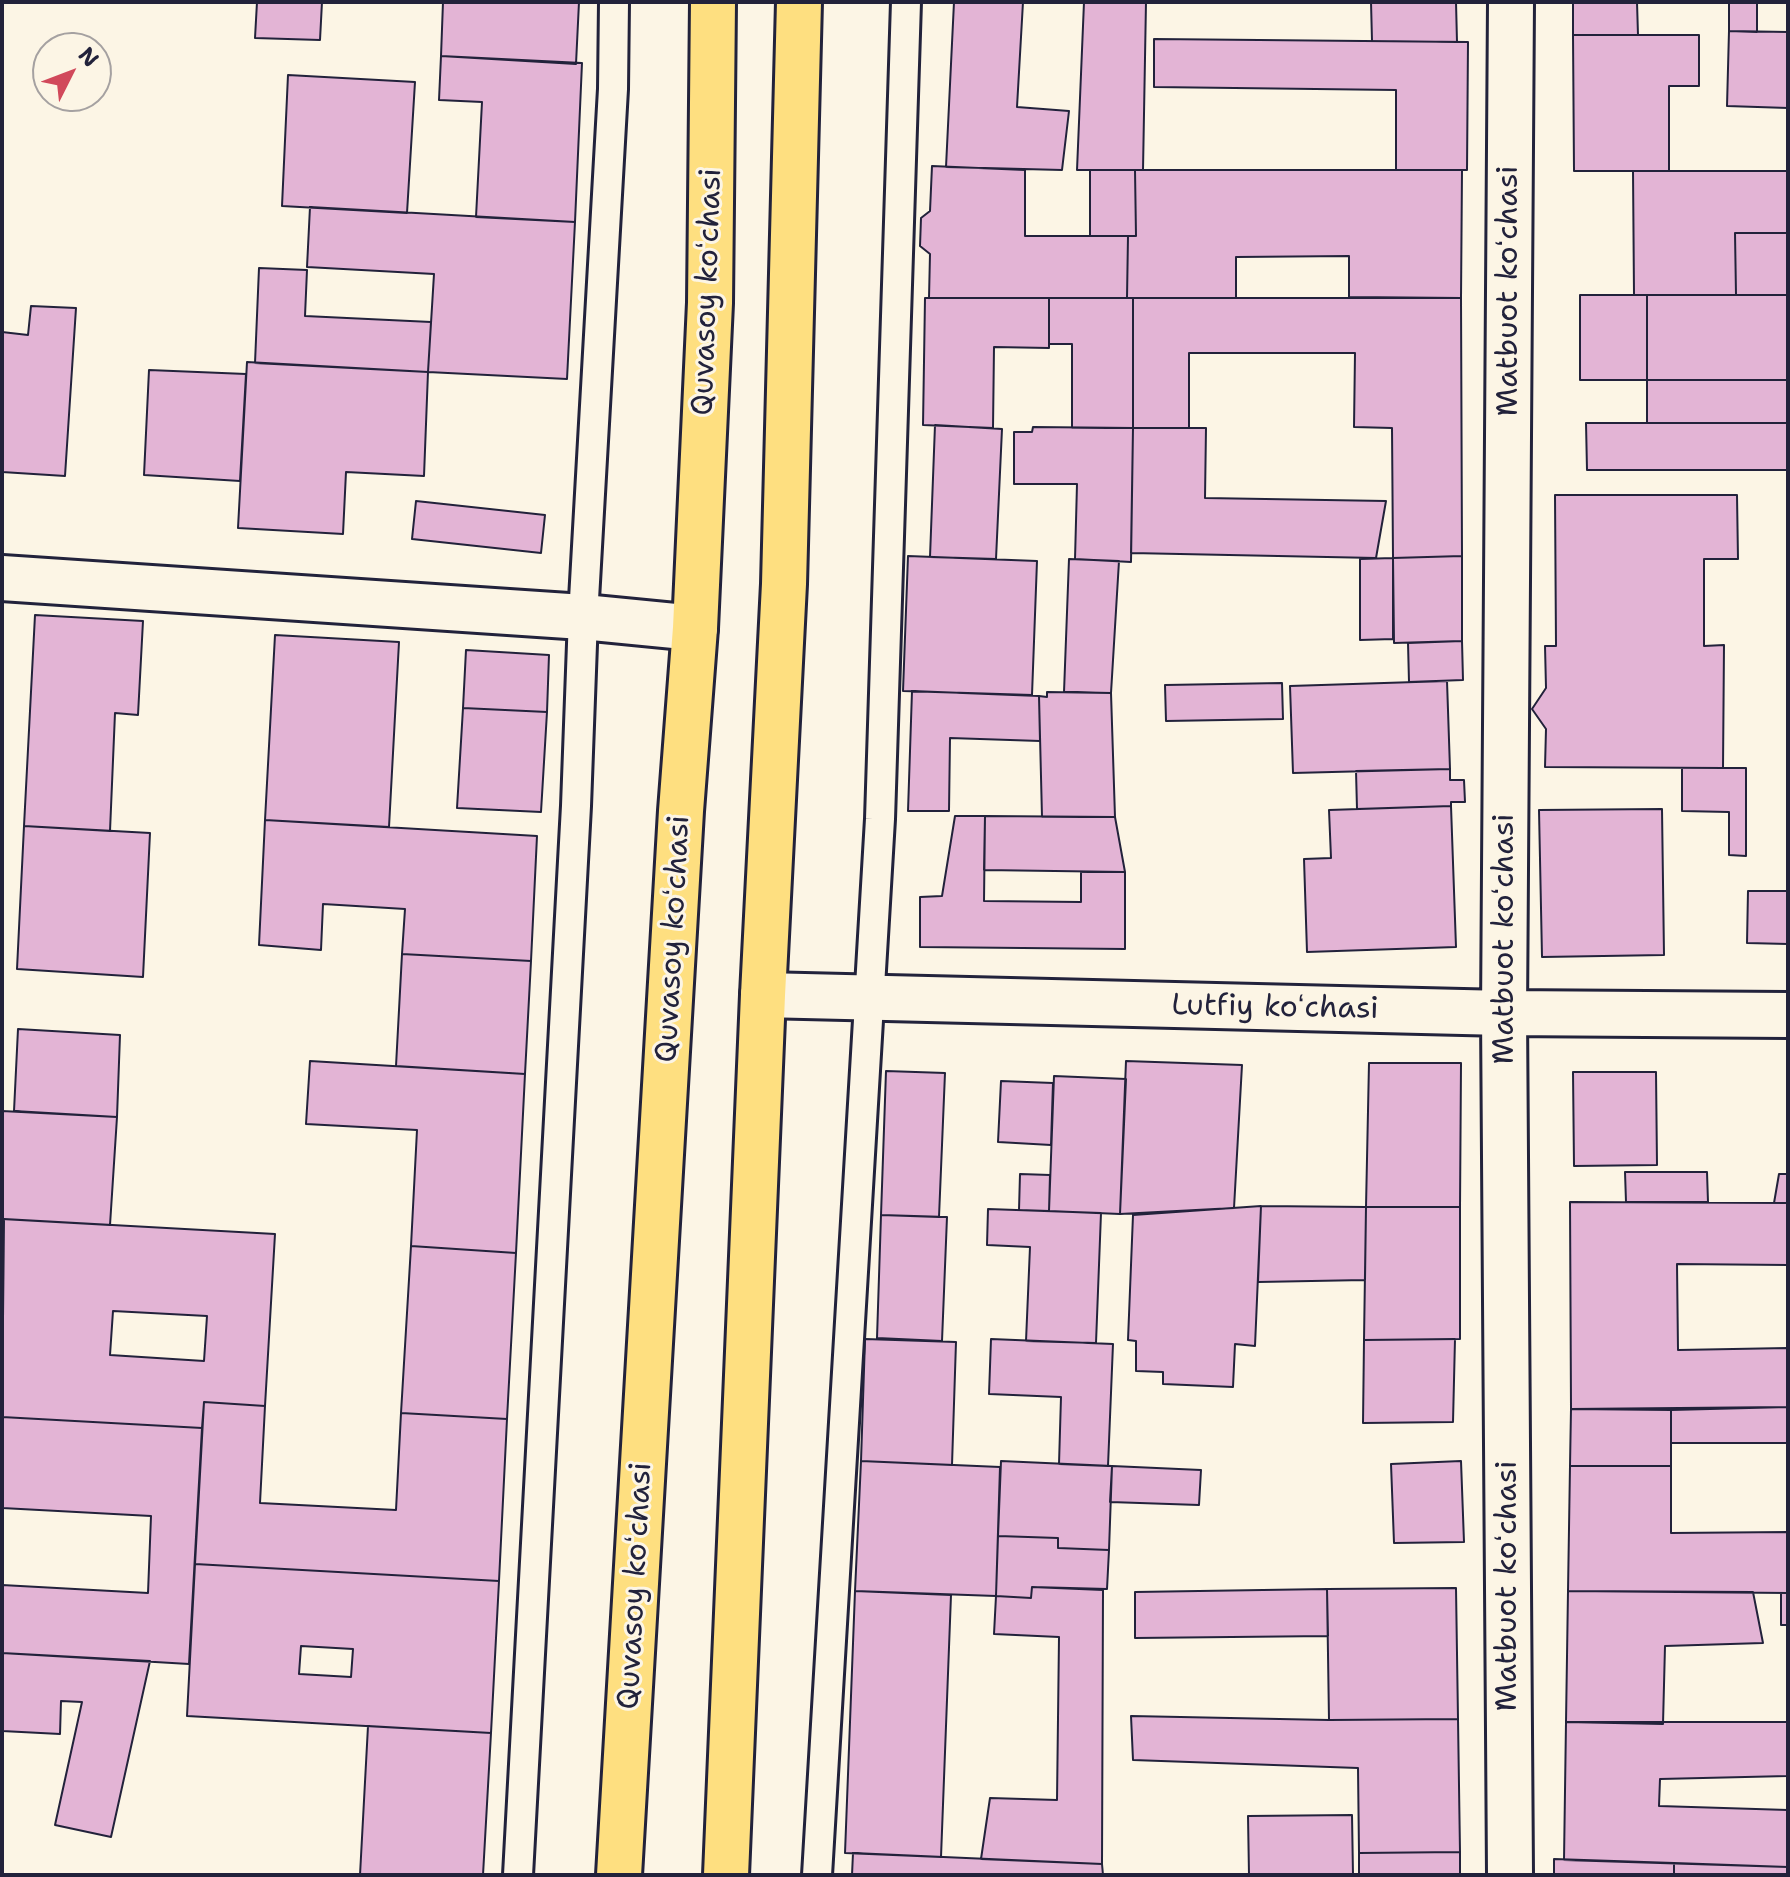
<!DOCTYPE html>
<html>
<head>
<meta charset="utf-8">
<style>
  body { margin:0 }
  #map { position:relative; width:1790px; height:1877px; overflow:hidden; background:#fcf5e5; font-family:"Shantell Sans",sans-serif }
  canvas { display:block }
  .frame { position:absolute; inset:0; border:4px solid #22223b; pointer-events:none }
  .north { position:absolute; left:32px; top:32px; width:80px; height:80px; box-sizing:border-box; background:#fcf5e5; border:2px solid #a5a1a1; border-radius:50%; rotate:48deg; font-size:22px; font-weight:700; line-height:32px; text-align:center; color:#22223b }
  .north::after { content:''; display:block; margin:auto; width:28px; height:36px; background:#d1495b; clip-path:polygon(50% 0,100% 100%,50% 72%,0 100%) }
</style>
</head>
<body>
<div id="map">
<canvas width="1790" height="1877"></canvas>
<div class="frame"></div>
<div class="north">N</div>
</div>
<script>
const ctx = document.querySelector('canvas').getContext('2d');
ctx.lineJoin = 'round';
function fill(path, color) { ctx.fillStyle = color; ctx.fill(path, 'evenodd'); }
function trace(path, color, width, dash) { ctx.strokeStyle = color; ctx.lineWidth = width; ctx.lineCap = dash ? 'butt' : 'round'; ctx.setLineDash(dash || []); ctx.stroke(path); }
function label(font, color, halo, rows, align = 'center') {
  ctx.font = font + ' "Shantell Sans",sans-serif'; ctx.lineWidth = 6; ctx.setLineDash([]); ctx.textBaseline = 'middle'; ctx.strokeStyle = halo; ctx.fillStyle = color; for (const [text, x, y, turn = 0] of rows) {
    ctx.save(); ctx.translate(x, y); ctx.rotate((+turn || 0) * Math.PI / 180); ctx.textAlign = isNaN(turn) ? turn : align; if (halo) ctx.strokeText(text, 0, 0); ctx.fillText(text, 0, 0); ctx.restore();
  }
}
const building = new Path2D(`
  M257,2H322L320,40L255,38Z
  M443,2H579L576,64L441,56Z
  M954,2H1023L1017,107L1069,111L1062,170L946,167Z
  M1084,2H1146L1143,170H1077Z
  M1371,2H1456L1457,42L1372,41Z
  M1573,2H1637L1638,35H1573Z
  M1729,2L1757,3V32L1729,31Z
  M1729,31L1788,32V108L1727,106Z
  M1573,35H1699V86H1669V171H1574Z
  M1154,39L1468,42L1467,170H1396V90L1154,87Z
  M441,56L582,63L575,222L476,217L482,102L439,100Z
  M288,75L415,82L407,213L282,206Z
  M932,166L1025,170V236H1128L1127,298H929L930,254L920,246L921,218L930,211Z
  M1090,170H1135L1136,236H1090Z
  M1135,170H1462L1461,298L1349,297V256L1236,257V298H1127L1128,236H1136Z
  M1633,171H1788V233H1735L1736,295H1634Z
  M310,207L575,222L567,379L428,372L434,274L307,267Z
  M1735,233H1788V295H1736Z
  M259,268L307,270L305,316L431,322L428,372L255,363Z
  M1580,295H1647V380H1580Z
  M1647,295H1788V380H1647Z
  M925,298H1049V348L994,347L993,428L923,425Z
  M1049,298H1133V428H1072V344H1049Z
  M1133,298H1461L1462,556L1393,558L1392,428L1354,427L1355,353H1189V428H1133Z
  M31,306L76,308L65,476L2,472V332L28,335Z
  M247,362L428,372L424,476L346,472L343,534L238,528Z
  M149,370L246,374L240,481L144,475Z
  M1647,380H1788V423H1647Z
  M1586,423H1788V470H1587Z
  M935,425L1002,429L996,559L930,557Z
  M1033,427L1133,428L1131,562L1075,559L1077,484H1014V432H1032Z
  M1133,428H1206L1205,498L1386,501L1376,558L1131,553Z
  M1555,495H1737L1738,559H1704V646L1724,645L1723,768L1545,767L1546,729L1532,709L1546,688L1545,646H1556Z
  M416,501L545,515L541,553L412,539Z
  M908,556L1037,561L1032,695L903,691Z
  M1462,556V641L1394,643L1393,558Z
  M1393,558V639L1360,640V559Z
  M1069,559L1119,561L1111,693L1064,692Z
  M35,615L143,621L138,715L115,713L110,831L24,826Z
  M275,635L399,642L389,827L265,820Z
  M1462,641L1463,680L1409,682L1408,643Z
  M466,650L549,655L547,712L463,708Z
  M1447,681L1450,769L1293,773L1290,686Z
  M1282,683L1283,719L1166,721L1165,685Z
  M912,691L1039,696L1040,741L950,738L949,811H908Z
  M1047,692L1111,693L1115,817H1042L1039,696L1047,697Z
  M463,708L547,712L541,812L457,808Z
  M1682,768H1746V856L1729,855V812L1682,811Z
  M1450,769V780H1464L1465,802H1451V806L1357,809L1356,771Z
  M1451,806L1456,947L1307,952L1304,859L1331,858L1329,810Z
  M1662,809L1664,955L1542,957L1539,810Z
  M955,816H985L984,901L1081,902V872H1125V949L920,947V897L942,896Z
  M985,816L1115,817L1125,872L984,870Z
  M265,820L537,836L531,961L402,954L405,909L323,904L321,950L259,945Z
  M24,826L150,833L143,977L17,969Z
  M1748,891H1788V944L1747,943Z
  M402,954L531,961L525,1074L396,1066Z
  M18,1029L120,1035L117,1117L14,1111Z
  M310,1061L525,1074L516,1253L411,1246L417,1130L306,1124Z
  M1126,1061L1242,1065L1234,1208L1120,1214Z
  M1369,1063H1461L1460,1207H1366Z
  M886,1071L945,1073L939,1217L881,1215Z
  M1573,1072H1656L1657,1165L1574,1166Z
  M1054,1076L1126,1079L1120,1214L1049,1211Z
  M1001,1081L1053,1083L1051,1145L998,1142Z
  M2,1111L117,1117L110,1225L2,1219Z
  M1625,1172H1707L1708,1202H1626Z
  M1020,1174L1050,1175L1049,1211L1019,1210Z
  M1779,1174H1788V1203H1774Z
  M1570,1202L1788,1203V1265L1677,1264L1678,1350L1788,1348V1407L1571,1409Z
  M1261,1206L1366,1207L1365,1280L1258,1282Z
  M1261,1206L1255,1346L1235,1344L1233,1387L1163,1384V1372L1136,1371V1341L1128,1340L1133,1215Z
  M1366,1207H1460V1339L1364,1340Z
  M988,1209L1101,1213L1096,1343L1026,1341L1030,1247L987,1245Z
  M881,1215L947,1217L942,1341L877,1338Z
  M4,1219L275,1234L265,1406L204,1402L202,1428L2,1417ZM113,1311L207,1316L204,1361L110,1355Z
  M411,1246L516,1253L507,1419L401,1413Z
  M865,1339L956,1342L952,1465L861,1461Z
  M991,1339L1113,1344L1108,1466L1059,1464L1061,1397L989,1394Z
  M1455,1339L1453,1422L1363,1423L1364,1340Z
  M204,1402L265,1406L260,1503L396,1510L401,1413L507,1419L499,1581L195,1564Z
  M1788,1407V1443H1671V1410Z
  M1571,1409L1671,1410V1466H1570Z
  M2,1417L202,1428L189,1664L2,1653V1585L148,1593L151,1516L2,1508Z
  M861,1461L1000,1467L996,1596L855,1591Z
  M1001,1461L1112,1466L1109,1550L1058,1548V1538L998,1536Z
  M1461,1461L1464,1542L1394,1543L1391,1464Z
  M1112,1466L1201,1470L1199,1505L1110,1502Z
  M1570,1466H1671V1533L1788,1532V1593L1568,1591Z
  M998,1536L1058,1538V1548L1109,1550L1107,1589L1032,1587L1031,1598L996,1596Z
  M195,1564L499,1581L491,1733L187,1716ZM301,1646L353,1649L351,1677L299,1674Z
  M1032,1587L1103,1590L1102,1864L981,1859L990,1798L1057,1800L1059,1637L994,1634L996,1596L1031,1598Z
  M1456,1588L1458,1719L1329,1720L1327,1589Z
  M1327,1589L1328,1636L1135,1638V1592Z
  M855,1591L951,1595L941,1857L845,1853Z
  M1568,1591L1753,1592L1763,1643L1665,1646L1663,1724L1566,1722Z
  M1781,1593H1788V1625H1781Z
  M2,1653L150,1661L111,1837L55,1825L82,1702L61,1701L60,1734L2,1731Z
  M1131,1716L1329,1720L1458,1719L1460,1852L1359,1853L1358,1768L1133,1760Z
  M1566,1722H1788V1776L1660,1779L1659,1806L1788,1810V1867L1564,1860Z
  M368,1726L491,1733L483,1875H360Z
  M1352,1815L1353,1875H1249L1248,1816Z
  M1460,1852V1875H1359V1853Z
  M853,1853L1102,1864L1103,1875H852Z
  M1554,1859L1674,1863V1875H1554Z
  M1674,1863L1788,1867V1875H1674Z`);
const lane = new Path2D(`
  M518,1875L576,806L583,617L613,89L614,2
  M817,1875L880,819L906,2`);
const street = new Path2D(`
  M2,578L583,617L695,628
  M763,995L1504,1013L1788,1015
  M1510,1875L1504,1013L1511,2`);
const primary = new Path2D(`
  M619,1875L681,811L695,628L710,303L713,2
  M726,1875L763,995L784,584L799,2`);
const streetNames = [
  ["Matbuot koʻchasi",1509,291,-90],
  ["Quvasoy koʻchasi",708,292,-88],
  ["Quvasoy koʻchasi",674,939,-87],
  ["Matbuot koʻchasi",1505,939,-90],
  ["Lutfiy koʻchasi",1275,1008,1],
  ["Quvasoy koʻchasi",636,1586,-87],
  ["Matbuot koʻchasi",1508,1586,-90]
];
fill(building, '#e3b4d5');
trace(building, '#22223b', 2);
trace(lane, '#22223b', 34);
trace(street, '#22223b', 50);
trace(primary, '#22223b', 50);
trace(lane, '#fcf5e5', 28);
trace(street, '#fcf5e5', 44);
trace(primary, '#fedf80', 44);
label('30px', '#22223b', '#fcf5e5', streetNames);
</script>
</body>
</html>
